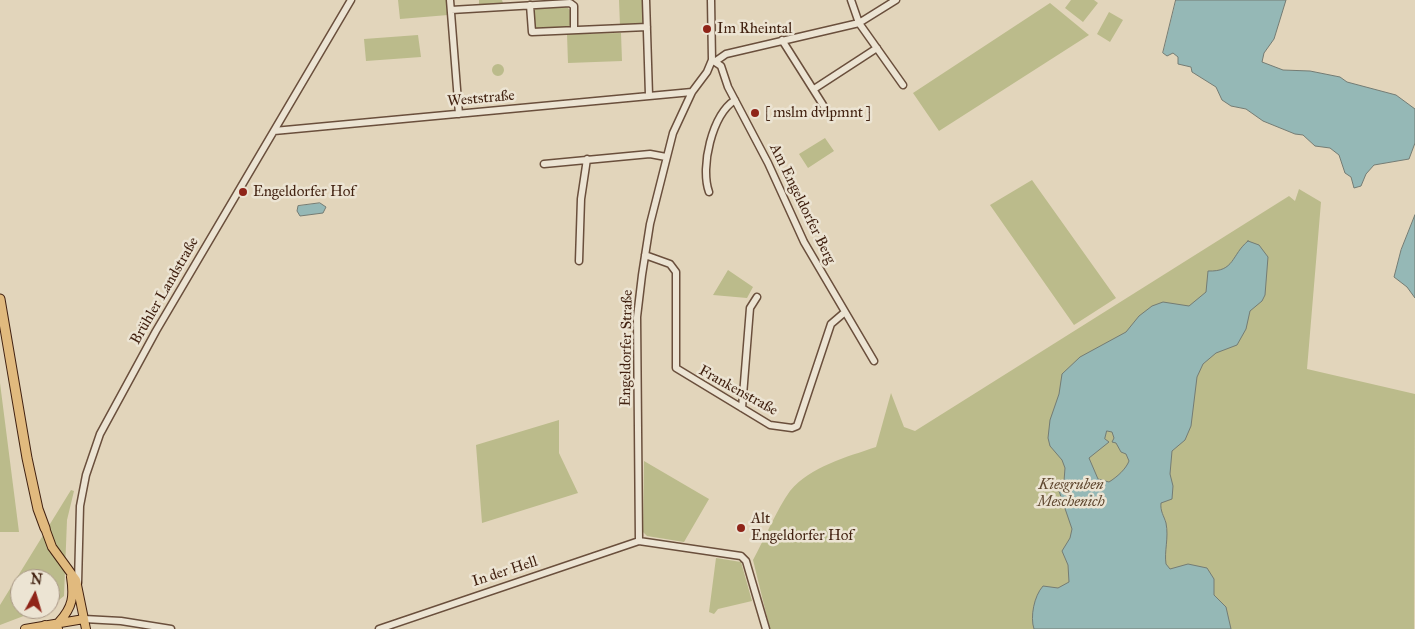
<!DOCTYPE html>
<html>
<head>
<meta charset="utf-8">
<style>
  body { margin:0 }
  #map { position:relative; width:1415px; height:629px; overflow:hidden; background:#e2d5bb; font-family:"IM FELL Great Primer",serif }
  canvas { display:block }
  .north { position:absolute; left:10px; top:569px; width:50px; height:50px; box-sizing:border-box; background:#ece4d3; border:1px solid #a89685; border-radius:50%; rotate:6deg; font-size:14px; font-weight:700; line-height:20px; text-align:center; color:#422211 }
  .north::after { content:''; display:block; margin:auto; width:18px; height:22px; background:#8f2418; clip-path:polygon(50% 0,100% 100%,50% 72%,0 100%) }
</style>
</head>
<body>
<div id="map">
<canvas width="1415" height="629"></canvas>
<div class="north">N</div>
</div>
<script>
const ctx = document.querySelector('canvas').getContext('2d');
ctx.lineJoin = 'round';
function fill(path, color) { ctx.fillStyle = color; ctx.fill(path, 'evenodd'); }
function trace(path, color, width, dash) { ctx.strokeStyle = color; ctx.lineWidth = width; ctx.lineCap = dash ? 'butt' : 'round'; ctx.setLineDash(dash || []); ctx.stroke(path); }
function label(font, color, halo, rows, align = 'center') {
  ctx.font = font + ' "IM FELL Great Primer",serif'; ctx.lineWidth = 5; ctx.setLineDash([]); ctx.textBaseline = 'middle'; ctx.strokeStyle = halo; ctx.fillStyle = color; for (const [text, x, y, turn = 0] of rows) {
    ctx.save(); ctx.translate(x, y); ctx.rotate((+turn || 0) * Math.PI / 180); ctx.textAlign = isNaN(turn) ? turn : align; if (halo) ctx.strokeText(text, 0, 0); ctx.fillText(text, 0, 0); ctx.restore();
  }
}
const green = new Path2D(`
  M398,0H448V15L400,19Z
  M479,0H502L503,3L479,5Z
  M619,0H645L644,23L620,26Z
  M1071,0H1094L1098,3L1083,22L1065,8Z
  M1050,3L1089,35L939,131L913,93Z
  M567,7L570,10V25L568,27L537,28L534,25V11L536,8Z
  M1109,12L1123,20L1110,42L1097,34Z
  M621,33L622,61L568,63L567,34Z
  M418,35L421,57L366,61L364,39Z
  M492 70a6 6 0 1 1 12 0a6 6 0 1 1-12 0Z
  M825,138L834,151L808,168L799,154Z
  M1032,180L1116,298L1074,325L990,205Z
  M1299,189L1321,202L1307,369L1415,394L1414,629H770L753,560C764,540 777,509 790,491C811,466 847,457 876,447L891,393L904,427L915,431L1289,196L1295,201Z
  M728,270L753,287L747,298L713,295Z
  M0,383L19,532H0Z
  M559,420V453L578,493L482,523L476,445Z
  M644,461L709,499L684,542L647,536L643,532Z
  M71,490L74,491L67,520L64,596L50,607V579H20V609H42L0,625V605Z
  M716,558L741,562L752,601L718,609L714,614L709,612Z`);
const water = new Path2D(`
  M1176,0H1286L1274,39L1264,53L1262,62L1283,70L1310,71L1340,77L1347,82L1396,95L1415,109V143L1409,159L1374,165L1366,174L1361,186L1354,188L1351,177L1345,173L1339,155L1330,148L1315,146L1303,135L1295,134L1263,121L1246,109L1231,106L1222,100L1216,87L1192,72L1191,67L1178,64V57L1173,53L1167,56L1163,53Z
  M320,203L326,207L323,213L300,216L297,211L298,206Z
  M1415,215V298L1407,287L1394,277L1401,250Z
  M1248,241L1259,245L1268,257L1265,295L1262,301L1250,311L1246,329L1237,345L1216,353L1203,364L1197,377L1191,426L1185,440L1172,451L1170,474L1173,486L1172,499L1161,503C1160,511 1164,516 1166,523C1169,538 1164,551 1166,564L1170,569L1188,564L1207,568L1214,579V595L1226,607L1231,629H1034C1030,617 1034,596 1043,586L1058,588L1069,582L1068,565L1062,551L1070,538L1072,529L1058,488L1059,484L1064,481L1065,468L1062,460L1050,446L1048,438L1050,420L1059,394L1062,374L1080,357L1126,332L1139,316L1152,306L1163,302L1189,306L1206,292L1208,271C1235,272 1231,255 1248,241ZM1107,431L1112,432L1114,438L1112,442L1116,443L1121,452L1126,454L1129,461C1126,469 1117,477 1109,482L1098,479L1089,458L1109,442L1105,439Z`);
const minor = new Path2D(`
  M450,0L459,114
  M646,0L649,95
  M851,0L859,23L903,85
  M530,5L532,32L647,27
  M451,10L570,3L574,6V30
  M782,40L830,116
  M712,60L721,66L728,87L768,163L804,242L874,361
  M716,61L726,54L859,23L896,0
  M814,89L877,48
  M274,131L692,92
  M544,164L650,154L666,157
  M709,192C700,167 712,115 735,100
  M645,255L670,264L676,272V368L770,425L792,428L797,426L831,324L845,312
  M579,261L581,199L587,159
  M742,408L750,308L757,297
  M639,541L637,317L642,275L650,224L673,133L692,92L707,72L712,60L711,0
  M78,583L80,506L86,475L100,434L156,331L351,0
  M84,619L121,621L171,629
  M379,629L639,541L741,556L746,561L766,629`);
const major = new Path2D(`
  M45,528L52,547L76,580L86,629
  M59,622C73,607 74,596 71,577
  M45,625L58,629
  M25,629L84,619`);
const highway = new Path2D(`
  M0,299L27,458L38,509L45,528`);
const markers = [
  [707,29,5,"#8f2418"],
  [755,113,5,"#8f2418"],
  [243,192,5,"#8f2418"],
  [741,528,5,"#8f2418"]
];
const poiNames = [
  ["Im Rheintal",717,29],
  ["[ mslm dvlpmnt ]",765,113],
  ["Engeldorfer Hof",253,192],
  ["Alt",751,519],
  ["Engeldorfer Hof",751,536]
];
const streetNames = [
  ["Weststraße",481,99,-5],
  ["Am Engeldorfer Berg",802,204,64],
  ["Brühler Landstraße",165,291,-60],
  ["Engeldorfer Straße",627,348,-89],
  ["Frankenstraße",738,391,29],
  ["In der Hell",505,572,-18]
];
const parkNames = [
  ["Kiesgruben",1071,485],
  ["Meschenich",1071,502]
];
fill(green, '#bbbb8b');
fill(water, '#95b8b6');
trace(water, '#747c74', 1);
trace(minor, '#6a4f3c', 9);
trace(major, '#422211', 10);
trace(highway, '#422211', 11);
trace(minor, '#ece4d3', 6);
trace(major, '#e1ba7e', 8);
trace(highway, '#e1ba7e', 9);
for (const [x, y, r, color] of markers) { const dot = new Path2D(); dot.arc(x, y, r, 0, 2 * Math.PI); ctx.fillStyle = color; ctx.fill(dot); trace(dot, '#ece4d3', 2); }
label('15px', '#422211', '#ece4d3', poiNames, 'left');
label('15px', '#422211', '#ece4d3', streetNames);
label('italic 15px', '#604830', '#ece4d3', parkNames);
</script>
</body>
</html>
